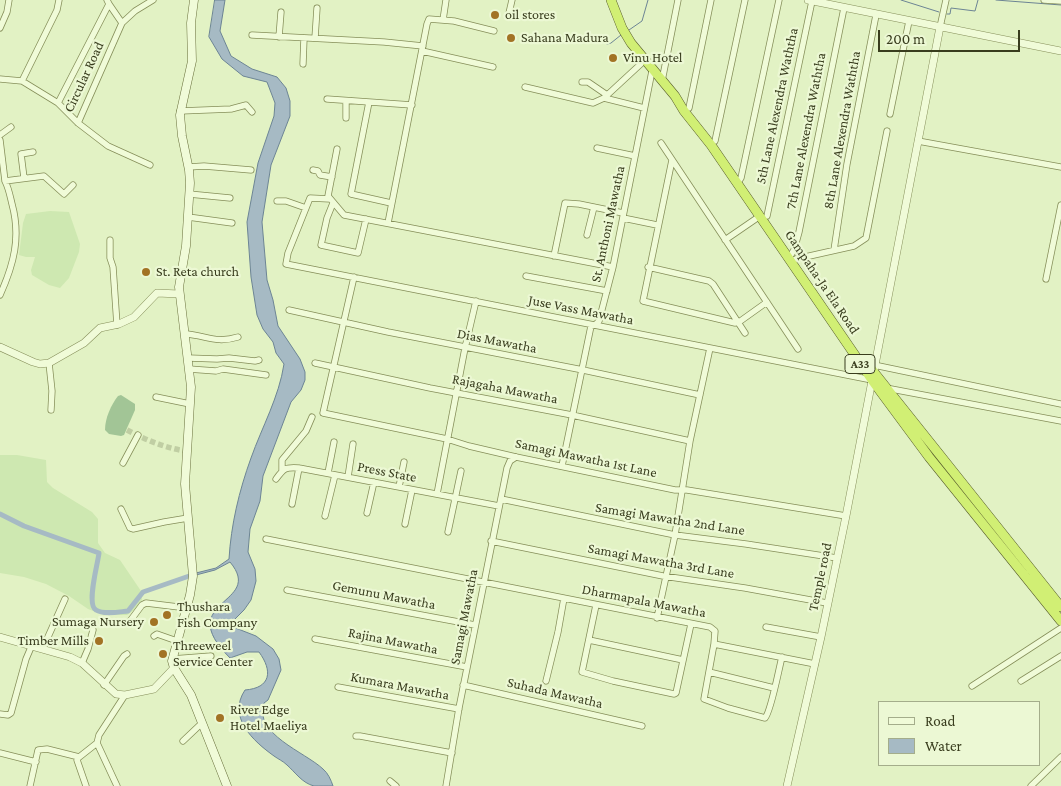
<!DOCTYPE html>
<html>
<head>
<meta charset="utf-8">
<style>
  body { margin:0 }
  #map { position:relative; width:1061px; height:786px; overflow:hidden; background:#e2f2c4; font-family:"Crimson Pro",serif }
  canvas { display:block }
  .legend { position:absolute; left:878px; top:701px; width:162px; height:65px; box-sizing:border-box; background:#ecf8d4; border:1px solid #a4ad8b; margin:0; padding:6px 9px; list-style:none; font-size:15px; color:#393d1e }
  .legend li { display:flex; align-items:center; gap:10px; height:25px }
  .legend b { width:25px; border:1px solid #a4ad8b }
  .scale { position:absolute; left:878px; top:30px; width:142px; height:22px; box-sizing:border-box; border:2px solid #393d1e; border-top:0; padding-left:6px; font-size:15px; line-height:18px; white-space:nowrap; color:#393d1e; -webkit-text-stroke:4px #ecf8d4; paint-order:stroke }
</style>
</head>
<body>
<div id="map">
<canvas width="1061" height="786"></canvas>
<ul class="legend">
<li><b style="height:6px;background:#f0fbd8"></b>Road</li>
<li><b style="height:14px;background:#a6bac4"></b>Water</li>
</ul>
<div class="scale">200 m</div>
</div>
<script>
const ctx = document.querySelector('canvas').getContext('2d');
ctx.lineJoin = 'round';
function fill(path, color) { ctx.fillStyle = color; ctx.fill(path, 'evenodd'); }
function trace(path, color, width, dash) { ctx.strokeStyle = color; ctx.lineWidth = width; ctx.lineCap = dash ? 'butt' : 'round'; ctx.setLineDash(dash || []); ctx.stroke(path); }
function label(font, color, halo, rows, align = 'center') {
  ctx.font = font + ' "Crimson Pro",serif'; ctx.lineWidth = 4.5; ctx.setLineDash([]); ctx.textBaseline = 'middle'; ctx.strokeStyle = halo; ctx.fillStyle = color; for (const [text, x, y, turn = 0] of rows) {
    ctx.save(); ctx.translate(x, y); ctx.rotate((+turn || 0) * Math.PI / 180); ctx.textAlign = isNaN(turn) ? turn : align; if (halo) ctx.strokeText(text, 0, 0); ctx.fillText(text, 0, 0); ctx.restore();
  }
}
const farmland = new Path2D(`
  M50,211L69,212L80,244L79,252L69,278L60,288L49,285L32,275L31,270L35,257H26L19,255L23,223L26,214Z
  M0,455H17L46,460L47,482L53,488L92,512L98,519V543L105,553L120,560L141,591L142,600L134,610L127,615H104L88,609L69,596L46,584L24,577L0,573Z`);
const cemetery = new Path2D(`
  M121,395L135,404V410L124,435L121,436L109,434L105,430C105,418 111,405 118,396Z`);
const water = new Path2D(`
  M215,0H225L220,31L231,56L252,69L277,77L286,88L290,101V116L271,165L262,222L267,280L273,300L278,326L300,359L305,372V380L301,390L291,402L263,476L260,501L250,529L248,552L255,569L256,581L251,600L244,610L234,620L233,627L256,636L273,649L279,659L281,670L268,700L264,703C253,734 305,752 323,769C328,773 331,780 333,786C327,786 319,786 314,786C302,783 295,772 287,765C283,761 278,759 274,756C253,741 227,717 245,690C271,688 273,671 259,652H247L230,658C171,599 266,605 230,562L215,570L196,575V573L216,568L229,559C231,525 239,491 251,458C262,427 279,397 284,364L276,353L273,342L263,329L257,315L251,277L247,222L258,163L274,116L275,103L267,82L243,76L222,59L209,37Z`);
const stream = new Path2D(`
  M901,0L939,12
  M996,0L1061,5
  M947,14H950L951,8L975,11L978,0
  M629,30L642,21L648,0
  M607,44L611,43L621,35`);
const canal = new Path2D(`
  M0,514L24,526L99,553C98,563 86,605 96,610C104,615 118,612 128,611L143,592L195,574`);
const minorTunnel = new Path2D(`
  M127,430C146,440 165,448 186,451`);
const minor = new Path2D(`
  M1044,0L1061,1
  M109,4L122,23
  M509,13L512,0
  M443,20L446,0
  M940,27L946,0
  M0,28L7,12L9,0
  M252,35L384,42L423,46
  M279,37L281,12
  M315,38L317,8
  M422,51L493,67
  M303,64L304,38
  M0,79L22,81L58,103L78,123L108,146L150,165
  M22,81L57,10L59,0
  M662,81L678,0
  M582,82H588L607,95
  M525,87L593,103L604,98L644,61
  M604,98L644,108
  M327,99L412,105
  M369,102L351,194L391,203
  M58,103L109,4L107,0
  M689,108L711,0
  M180,111L231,109L246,105L252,112
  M890,114L909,21
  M346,118V101
  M78,123L122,23L135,11L153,0
  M0,135L11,127
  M0,140L5,181
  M715,141L745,0
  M918,141L1061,167
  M661,143L798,349
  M597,148L635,156
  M337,149L328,196L344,215L613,267
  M672,160L643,301L735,323L739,322L767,302
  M189,167L204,166L251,170
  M313,170L318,171L320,175L332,177
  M24,178L21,154L33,152
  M737,183L741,178L779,0
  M189,194L230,198
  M330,199L310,198L288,253L286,264L872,380
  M277,201H286L306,208
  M333,203L327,218L321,245L358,253L366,219
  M767,216L812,1
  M188,217L232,223
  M623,218L657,225
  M388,223L427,24L429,19L454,21L494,31
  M587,235L594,207
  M110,240V258L113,267L117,325
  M725,240L760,216
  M834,250L847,164L876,15
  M554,256L565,203L579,204L623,213
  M789,258L794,250L799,232L844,8
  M791,261L796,259L854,246L866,238L887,131
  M648,267L709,281L713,284L745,333
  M526,276L607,291
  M354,277L323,413L447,439L469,446L516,457L675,490H687L846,516
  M1046,279L1061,205
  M0,295C14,264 21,237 12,204C10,196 9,189 5,181L44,176L64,194L73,185
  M289,310L388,332L583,370L700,395
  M185,334C206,335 215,344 238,337
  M188,358L217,359L229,358L255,361L259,360
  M49,363L52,391L51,410
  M315,363L430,388L572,415L690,441
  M874,365L1061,404
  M189,369L216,371L223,369L266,375
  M886,388L1061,421
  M156,397L190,404
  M123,463L138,435
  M562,466L591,326L595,325L599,321L613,267L652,71
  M282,471V460L306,431L312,417
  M328,473L334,442
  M348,477L353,444
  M276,479C284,468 285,467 299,468L499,506
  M399,487L404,462
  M437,494L465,348L476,301
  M501,499L675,535L746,544L837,558
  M292,504L299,468
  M121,509L130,528L133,529L164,522L188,518
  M367,513L374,482
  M325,516L335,475
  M405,524L412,490
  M448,532L461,471
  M266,539L710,627L715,631L714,644L815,664
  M491,541L663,576L745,588L827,603
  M287,590L475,625
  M596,605L582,672L613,681L674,694L676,693L691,624
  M657,618L675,535L690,441L710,348
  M130,621L142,605L146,603L187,608
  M766,627L821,637
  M154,636L157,634L177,641
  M315,639L467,667
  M589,640L683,660
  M714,644L704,699L728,708L765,718C771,712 779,668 782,657
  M43,648L65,599
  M172,659L211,656
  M82,663L88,649L93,630
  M709,672L774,688
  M546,681L558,632L564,598
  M1021,681L1061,656
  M104,685L124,656L127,654
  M463,685L642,726
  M972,686L1061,628
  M338,687L459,709
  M0,714L8,715L11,713L26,659L32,645
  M356,736H360L452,753
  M183,741L202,723
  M97,743L117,786
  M0,753L36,762
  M390,781L396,786
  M30,786L38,750L47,749L79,757
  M86,786L77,760L78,758L97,743L99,735L125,695
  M446,786L459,708L507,468L510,461L516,457
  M1031,786L1061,757`);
const tertiary = new Path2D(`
  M808,0L1061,51
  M0,347L33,362L40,364L49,363L84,343L100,328L119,324L134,317L157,293L179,294
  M0,637L70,657L82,663L116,694L125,695L154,689L174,668
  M787,786L821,637L846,516L940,27`);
const secondary = new Path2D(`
  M194,0L191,23L192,61L180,115L182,136L189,170L190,183L186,246L179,287L191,387L185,484L193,576L190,595L172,661L174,668L191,695L227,786`);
const trunk = new Path2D(`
  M611,0L622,28L631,43L675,96L684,111L711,145L872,380L929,457L1061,621
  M869,366L1061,607`);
const markers = [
  [495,15,5,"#a27324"],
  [511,38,5,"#a27324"],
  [613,58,5,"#a27324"],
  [146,272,5,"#a27324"],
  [167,615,5,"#a27324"],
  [154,622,5,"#a27324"],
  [99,641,5,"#a27324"],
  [163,654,5,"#a27324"],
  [220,718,5,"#a27324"]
];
const shields = [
  [860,364,30]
];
const shieldNames = [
  ["A33",860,364]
];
const poiNames = [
  ["oil stores",505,15],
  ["Sahana Madura",521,38],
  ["Vinu Hotel",623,58],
  ["St. Reta church",156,272],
  ["Thushara",177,607],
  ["Fish Company",177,623],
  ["Sumaga Nursery",144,622,"right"],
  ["Timber Mills",89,641,"right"],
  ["Threeweel",173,646],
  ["Service Center",173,662],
  ["River Edge",230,710],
  ["Hotel Maeliya",230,726]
];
const streetNames = [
  ["Circular Road",84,77,-65],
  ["5th Lane Alexendra Waththa",777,106,-78],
  ["8th Lane Alexendra Waththa",842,130,-80],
  ["7th Lane Alexendra Waththa",806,131,-79],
  ["St. Anthoni Mawatha",608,224,-78],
  ["Gampaha-Ja Ela Road",822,282,56],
  ["Juse Vass Mawatha",581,310,11],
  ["Dias Mawatha",497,341,11],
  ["Rajagaha Mawatha",505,389,11],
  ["Samagi Mawatha 1st Lane",586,458,12],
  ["Press State",387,472,11],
  ["Samagi Mawatha 2nd Lane",670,519,9],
  ["Samagi Mawatha 3rd Lane",661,561,10],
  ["Temple road",820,577,-78],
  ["Gemunu Mawatha",384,595,11],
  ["Dharmapala Mawatha",644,601,11],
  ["Samagi Mawatha",464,617,-79],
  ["Rajina Mawatha",393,641,11],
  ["Kumara Mawatha",400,686,11],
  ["Suhada Mawatha",555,693,13]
];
fill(farmland, '#cee8b1');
fill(cemetery, '#a2c596');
fill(water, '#a6bac4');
trace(water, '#6c8494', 1);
trace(stream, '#6c8494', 1);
trace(canal, '#a6bac4', 5);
trace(minorTunnel, '#c0cea3', 5.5, [5.5, 3]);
trace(minor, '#858e59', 7);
trace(tertiary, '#858e59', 8);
trace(secondary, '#69703c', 9);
trace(trunk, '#575c2d', 10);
trace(minor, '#f0fbd8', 5.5);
trace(tertiary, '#f0fbd8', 7);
trace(secondary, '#f0fbd8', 8);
trace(trunk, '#d1ef74', 9);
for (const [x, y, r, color] of markers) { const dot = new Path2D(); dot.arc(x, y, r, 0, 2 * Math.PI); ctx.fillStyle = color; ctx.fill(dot); trace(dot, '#ecf8d4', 2); }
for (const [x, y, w] of shields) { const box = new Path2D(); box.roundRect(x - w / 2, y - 9.5, w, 19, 4); ctx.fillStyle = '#ecf8d4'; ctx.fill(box); trace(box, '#393d1e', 1); }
label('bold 12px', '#393d1e', null, shieldNames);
label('14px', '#393d1e', '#ecf8d4', poiNames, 'left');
label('14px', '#393d1e', '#ecf8d4', streetNames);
</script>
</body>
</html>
